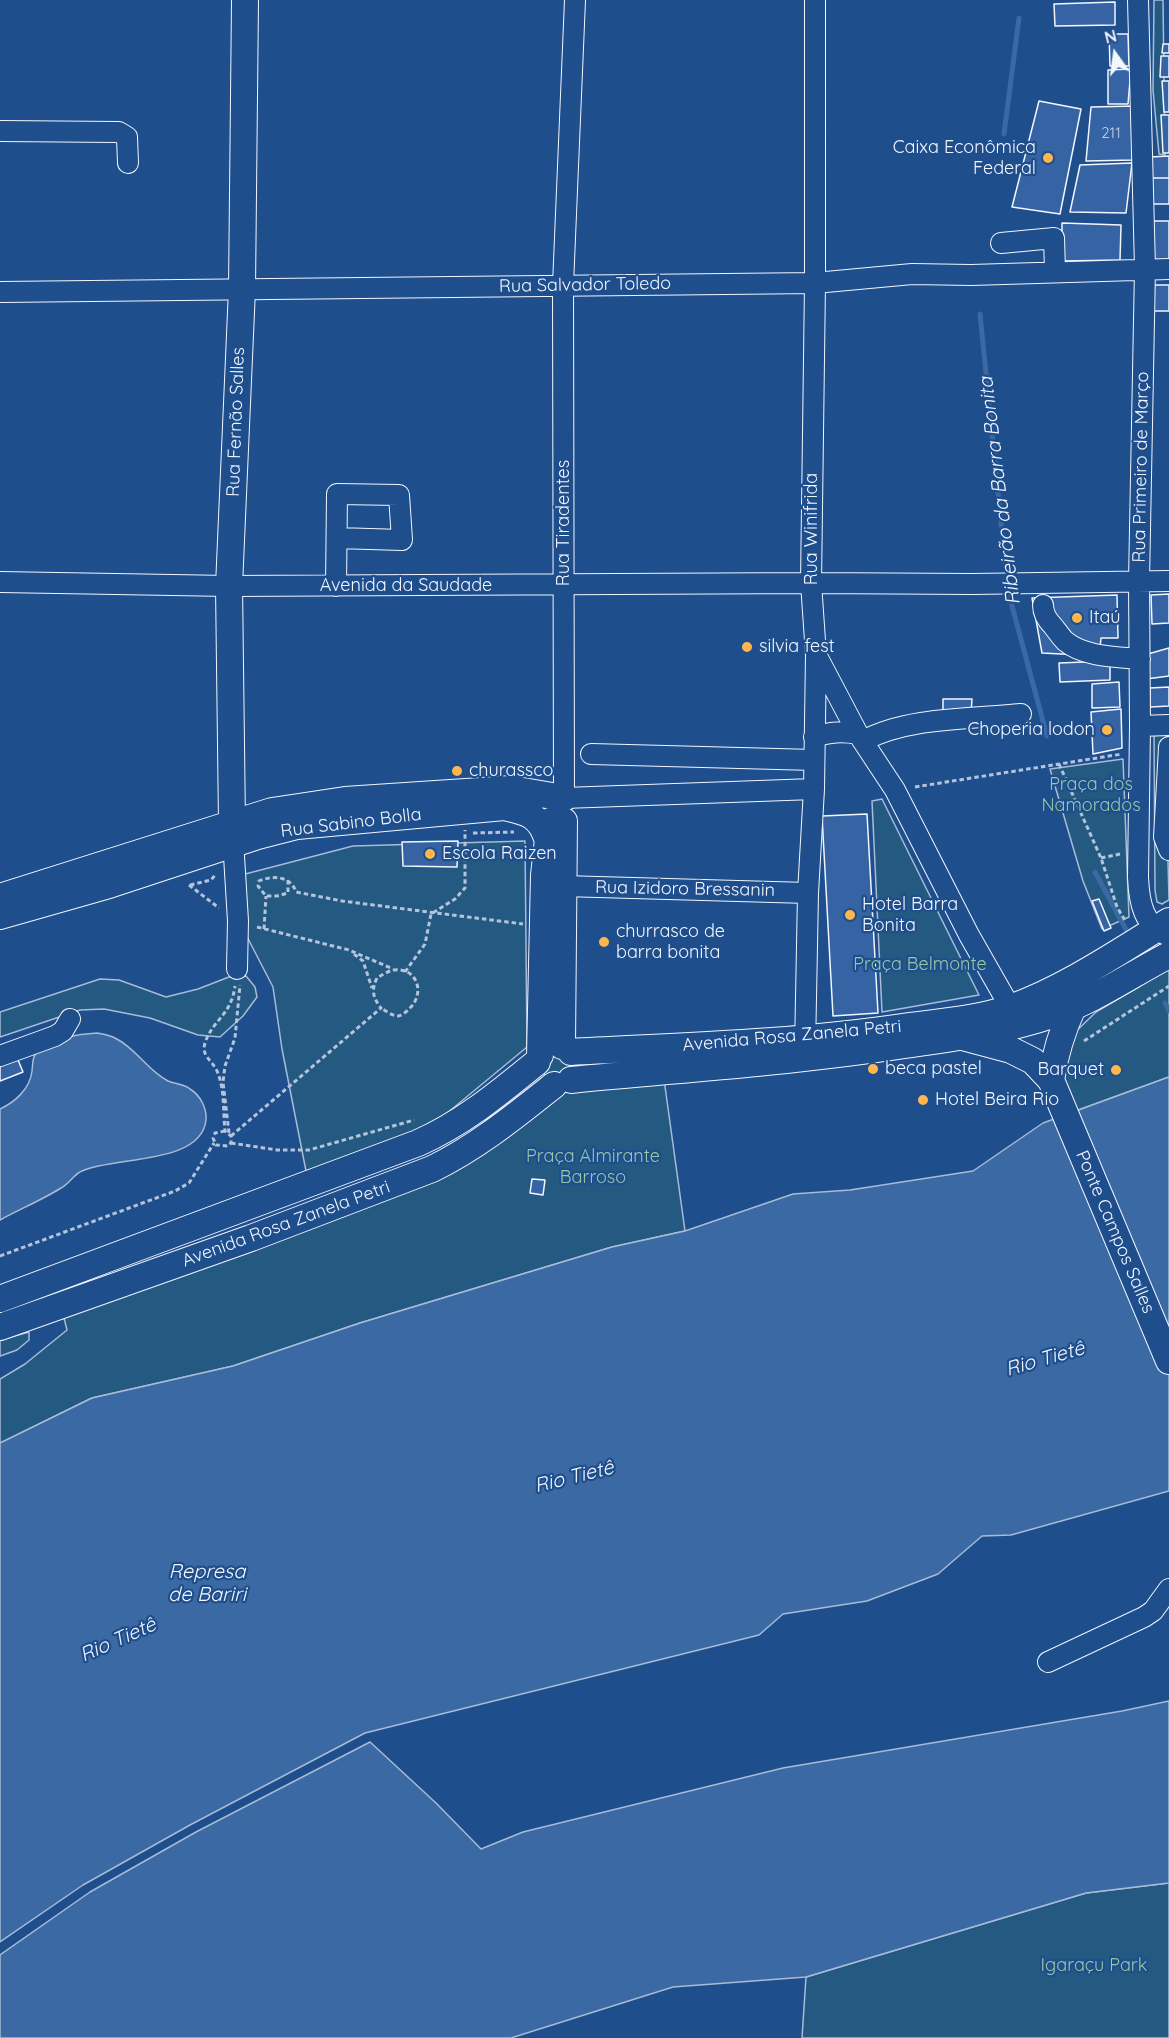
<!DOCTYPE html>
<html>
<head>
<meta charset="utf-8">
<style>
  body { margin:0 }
  #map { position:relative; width:1169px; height:2038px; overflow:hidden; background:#1f4e8c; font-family:Quicksand,sans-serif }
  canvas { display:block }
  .north { position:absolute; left:1085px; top:24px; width:60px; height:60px; -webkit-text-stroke:4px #1f4e8c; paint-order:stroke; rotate:346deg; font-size:16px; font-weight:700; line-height:24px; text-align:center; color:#f2f6ff }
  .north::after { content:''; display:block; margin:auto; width:21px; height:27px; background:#f2f6ff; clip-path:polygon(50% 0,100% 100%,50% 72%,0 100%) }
</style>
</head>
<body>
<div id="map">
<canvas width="1169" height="2038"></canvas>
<div class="north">N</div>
</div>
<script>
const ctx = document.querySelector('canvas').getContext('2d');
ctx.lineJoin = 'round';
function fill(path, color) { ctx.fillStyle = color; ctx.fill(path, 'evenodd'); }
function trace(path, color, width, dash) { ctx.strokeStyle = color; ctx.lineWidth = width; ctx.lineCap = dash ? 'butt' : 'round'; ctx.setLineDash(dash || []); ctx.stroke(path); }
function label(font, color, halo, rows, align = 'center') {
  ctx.font = font + ' Quicksand,sans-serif'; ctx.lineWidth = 4.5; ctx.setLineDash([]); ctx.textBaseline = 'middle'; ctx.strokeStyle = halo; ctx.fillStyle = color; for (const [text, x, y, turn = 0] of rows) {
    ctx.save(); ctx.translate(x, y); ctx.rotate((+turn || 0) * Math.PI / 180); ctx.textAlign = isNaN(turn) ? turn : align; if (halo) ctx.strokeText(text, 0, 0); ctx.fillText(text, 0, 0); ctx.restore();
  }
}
const green = new Path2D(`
  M1154,0H1163L1165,155L1159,154L1153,90Z
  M1169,729L1165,744L1169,900L1162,904L1157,902L1155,890L1154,730Z
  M1123,759L1129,917L1102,929L1083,881L1050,769Z
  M882,799L979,995L882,1012L872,801Z
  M525,841L527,1047L429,1128L306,1171L282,1049L273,987L227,898L226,879L353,846Z
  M1169,969V1077L1070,1113L1060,1087L1068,1039L1096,1012Z
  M246,976L255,987L257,997L243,1016L220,1037L198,1035L150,1018L104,1009L80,1010L0,1037V1012L100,979L119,980L166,997L198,989L229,977Z
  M551,1049L576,1062L575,1069L548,1079L541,1070Z
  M663,1072L685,1231L612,1247L360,1323L233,1366L92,1398L0,1443V1379L25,1364L67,1330L62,1310L426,1176L565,1086Z
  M29,1332V1340L17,1350L0,1356V1340Z
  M1169,1883V2038H802L806,1977L1086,1893Z`);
const water = new Path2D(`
  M97,1033C103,1034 110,1035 115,1038C136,1048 147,1070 168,1081C175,1084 184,1084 190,1089C200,1095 207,1108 206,1120C201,1165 115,1156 82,1171C74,1174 69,1184 61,1188C42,1200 20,1209 0,1220V1109C15,1102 30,1089 32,1071C33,1063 32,1056 39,1049C49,1038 82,1034 97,1033Z
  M1169,1077V1491L1011,1535L982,1536L938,1574L867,1601L783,1614L759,1635L365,1733L190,1825L83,1885L0,1942V1443L92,1398L233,1366L360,1323L612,1247L685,1231L793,1194L850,1190L973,1171L1043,1123Z
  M1169,1701V1883L1086,1893L806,1977L673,1987L511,2038H0V1955L90,1892L196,1832L370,1742L436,1803L481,1849L523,1832L783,1768L1122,1711Z`);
const stream = new Path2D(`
  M1004,134L1019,18
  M980,314L1008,591L1047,736
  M1095,872L1130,937
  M1165,1003L1169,1011`);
const building = new Path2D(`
  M1115,2V25L1055,26L1054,4Z
  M1109,34H1128L1129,66H1110Z
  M1163,44H1169V53H1162Z
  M1161,56H1169V77H1160Z
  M1131,69L1128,104H1108V70Z
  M1162,81H1169V112H1164Z
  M1039,101L1081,109L1060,214L1012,207Z
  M1135,106L1134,160L1086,161L1091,107Z
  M1161,115H1169V153H1163Z
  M1169,156V178H1148L1149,157Z
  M1132,163L1126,213L1070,212L1080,165Z
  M1148,178H1169V204H1151Z
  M1149,221H1169V263H1150Z
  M1062,223L1121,225L1120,260L1062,261Z
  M1150,285H1169V311H1150Z
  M1169,594V623L1152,624L1151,595Z
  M1117,595L1118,638H1101L1099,656L1042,653L1032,598Z
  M1169,648V676L1146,679L1148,654Z
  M1110,661V680L1060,682L1059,663Z
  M1119,682L1120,707L1092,708V684Z
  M1169,687V706L1150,707V688Z
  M943,699H972L971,713H943Z
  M1121,709L1122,748L1093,754L1091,712Z
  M867,814L878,1013L833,1016L822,816Z
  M458,841L457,867L403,866L402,842Z
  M1099,899L1111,928L1104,931L1092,901Z
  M16,1055L23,1072L0,1081V1061Z
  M532,1179L545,1180L543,1195L530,1193Z`);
const path = new Path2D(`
  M1059,764L1101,858L1117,907L1126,922
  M915,787L1122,754
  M473,833L514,832
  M1101,858L1120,854
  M288,880V893L277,896H266L258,886L259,881C273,875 291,876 296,892L342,901L523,924
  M189,885L219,908
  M190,885L211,880L216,874
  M257,927L349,950L393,969
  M264,929L266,896
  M354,954L363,961L372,988
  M405,972L425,944L431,914L455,899L465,888V830
  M1084,1041L1169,986
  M225,1131L215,1133L213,1138L216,1145L228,1146L231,1143V1136L225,1131C223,1112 225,1089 217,1071C212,1060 201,1056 205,1043C213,1019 231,1016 235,986
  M229,1133L223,1082L225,1066L235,1038L240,985
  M231,1136L381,1008C373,998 371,990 377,978C382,975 388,971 394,970C416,967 426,992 410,1008C407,1011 403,1015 398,1016C392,1016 386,1011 381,1008
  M231,1143L277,1150H309L414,1120
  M0,1256L175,1191L189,1183L214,1143`);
const minor = new Path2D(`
  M575,0L563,285L564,798L814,789
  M1138,0L1145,268L1139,581L1140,726L1138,877C1139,902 1143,926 1169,936
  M0,131L119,132L127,137L128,163
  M1001,243L1054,238L1055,271
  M0,292L815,283L912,274L971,275L1169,269
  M0,582L229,586L811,583L973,584L1169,581
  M336,586L337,494L399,495L402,540L337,538
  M1043,605C1043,614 1047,620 1053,626C1057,631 1061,637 1065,641C1084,657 1116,657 1140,659
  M818,658L858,734L895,790L969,935L1010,1007
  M1140,726L1169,725
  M814,737C830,732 842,731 858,734
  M863,741C907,717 971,719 1021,714
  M1169,747L1164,837L1169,850
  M591,754L814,760
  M234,856L238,921L237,969
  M563,886L808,893
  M805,1050L808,893L814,789L816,655L811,583L815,283V0
  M0,1056L55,1036L63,1031L70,1019
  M1048,1662L1144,1617L1153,1611L1169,1589`);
const major = new Path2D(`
  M235,845L232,824L229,586L242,289L245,0
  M0,897L272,811L345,800L511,789L564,798
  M0,916L109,885L258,836L297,826L504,807C526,812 539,814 547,838
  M966,1038L1011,1050L1033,1061L1051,1080L1169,1361
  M562,1046L564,821
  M571,1052C682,1046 793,1043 902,1027C938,1022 975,1020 1010,1008C1066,988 1118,952 1169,921
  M540,1055L544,875L550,821
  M571,1080C682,1069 794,1062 905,1045C954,1038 1005,1031 1052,1015C1094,1001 1130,975 1169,955
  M1051,1080C1055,1054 1062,1031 1073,1007
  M0,1299L418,1143C463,1123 499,1093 537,1062
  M0,1327L251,1238L432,1169C477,1147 515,1116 554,1085`);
const markers = [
  [1048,158,6,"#ffb74d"],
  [1077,618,6,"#ffb74d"],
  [747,647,6,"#ffb74d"],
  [1107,730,6,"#ffb74d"],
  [457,771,6,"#ffb74d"],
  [430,854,6,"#ffb74d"],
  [850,915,6,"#ffb74d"],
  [604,942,6,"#ffb74d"],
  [873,1069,6,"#ffb74d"],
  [1116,1070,6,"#ffb74d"],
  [923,1100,6,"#ffb74d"]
];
const numberNames = [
  ["211",1111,133]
];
const poiNames = [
  ["Caixa Econômica",1036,148,"right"],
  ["Federal",1036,169,"right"],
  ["Itaú",1089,618],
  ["silvia fest",759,647],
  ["Choperia lodon",1095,730,"right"],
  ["churassco",469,771],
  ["Escola Raizen",442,854],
  ["Hotel Barra",862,905],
  ["Bonita",862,926],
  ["churrasco de",616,932],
  ["barra bonita",616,953],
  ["beca pastel",885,1069],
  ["Barquet",1104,1070,"right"],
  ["Hotel Beira Rio",935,1100]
];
const streetNames = [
  ["Rua Salvador Toledo",585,285,-1],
  ["Rua Fernão Salles",236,422,-88],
  ["Rua Primeiro de Março",1141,467,-89],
  ["Rua Tiradentes",564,523,-90],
  ["Rua Winifrida",812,529,-90],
  ["Avenida da Saudade",406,586],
  ["Rua Sabino Bolla",351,823,-7],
  ["Rua Izidoro Bressanin",685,889,1],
  ["Avenida Rosa Zanela Petri",792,1036,-5],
  ["Avenida Rosa Zanela Petri",286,1224,-20],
  ["Ponte Campos Salles",1115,1232,67]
];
const parkNames = [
  ["Praça dos",1091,785],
  ["Namorados",1091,806],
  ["Praça Belmonte",920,965],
  ["Praça Almirante",593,1157],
  ["Barroso",593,1178],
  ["Igaraçu Park",1094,1966]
];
const waterNames = [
  ["Ribeirão da Barra Bonita",1000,491,-97],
  ["Rio Tietê",1045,1359,-16],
  ["Rio Tietê",574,1477,-14],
  ["Represa",207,1572],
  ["de Bariri",207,1595],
  ["Rio Tietê",118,1640,-24]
];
fill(green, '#245a82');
trace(green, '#a8bbd7', 1.5);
fill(water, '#3b69a3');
trace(water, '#a8bbd7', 1.5);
trace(stream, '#3b69a3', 5);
fill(building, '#3563a3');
trace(building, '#f2f6ff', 1.5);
trace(minor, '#f2f6ff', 22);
trace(major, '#f2f6ff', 28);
trace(path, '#b3c4dc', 3, [4.5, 3]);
trace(minor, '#1f4e8c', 20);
trace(major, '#1f4e8c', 26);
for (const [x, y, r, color] of markers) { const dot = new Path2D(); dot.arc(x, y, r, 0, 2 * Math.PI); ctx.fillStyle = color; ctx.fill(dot); trace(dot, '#1f4e8c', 2); }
label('15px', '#c3d1e8', null, numberNames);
label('18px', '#f2f6ff', '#1f4e8c', poiNames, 'left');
label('18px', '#f2f6ff', '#1f4e8c', streetNames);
label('18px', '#97c8a6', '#1f4e8c', parkNames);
label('italic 20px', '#f2f6ff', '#1f4e8c', waterNames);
</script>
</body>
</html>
